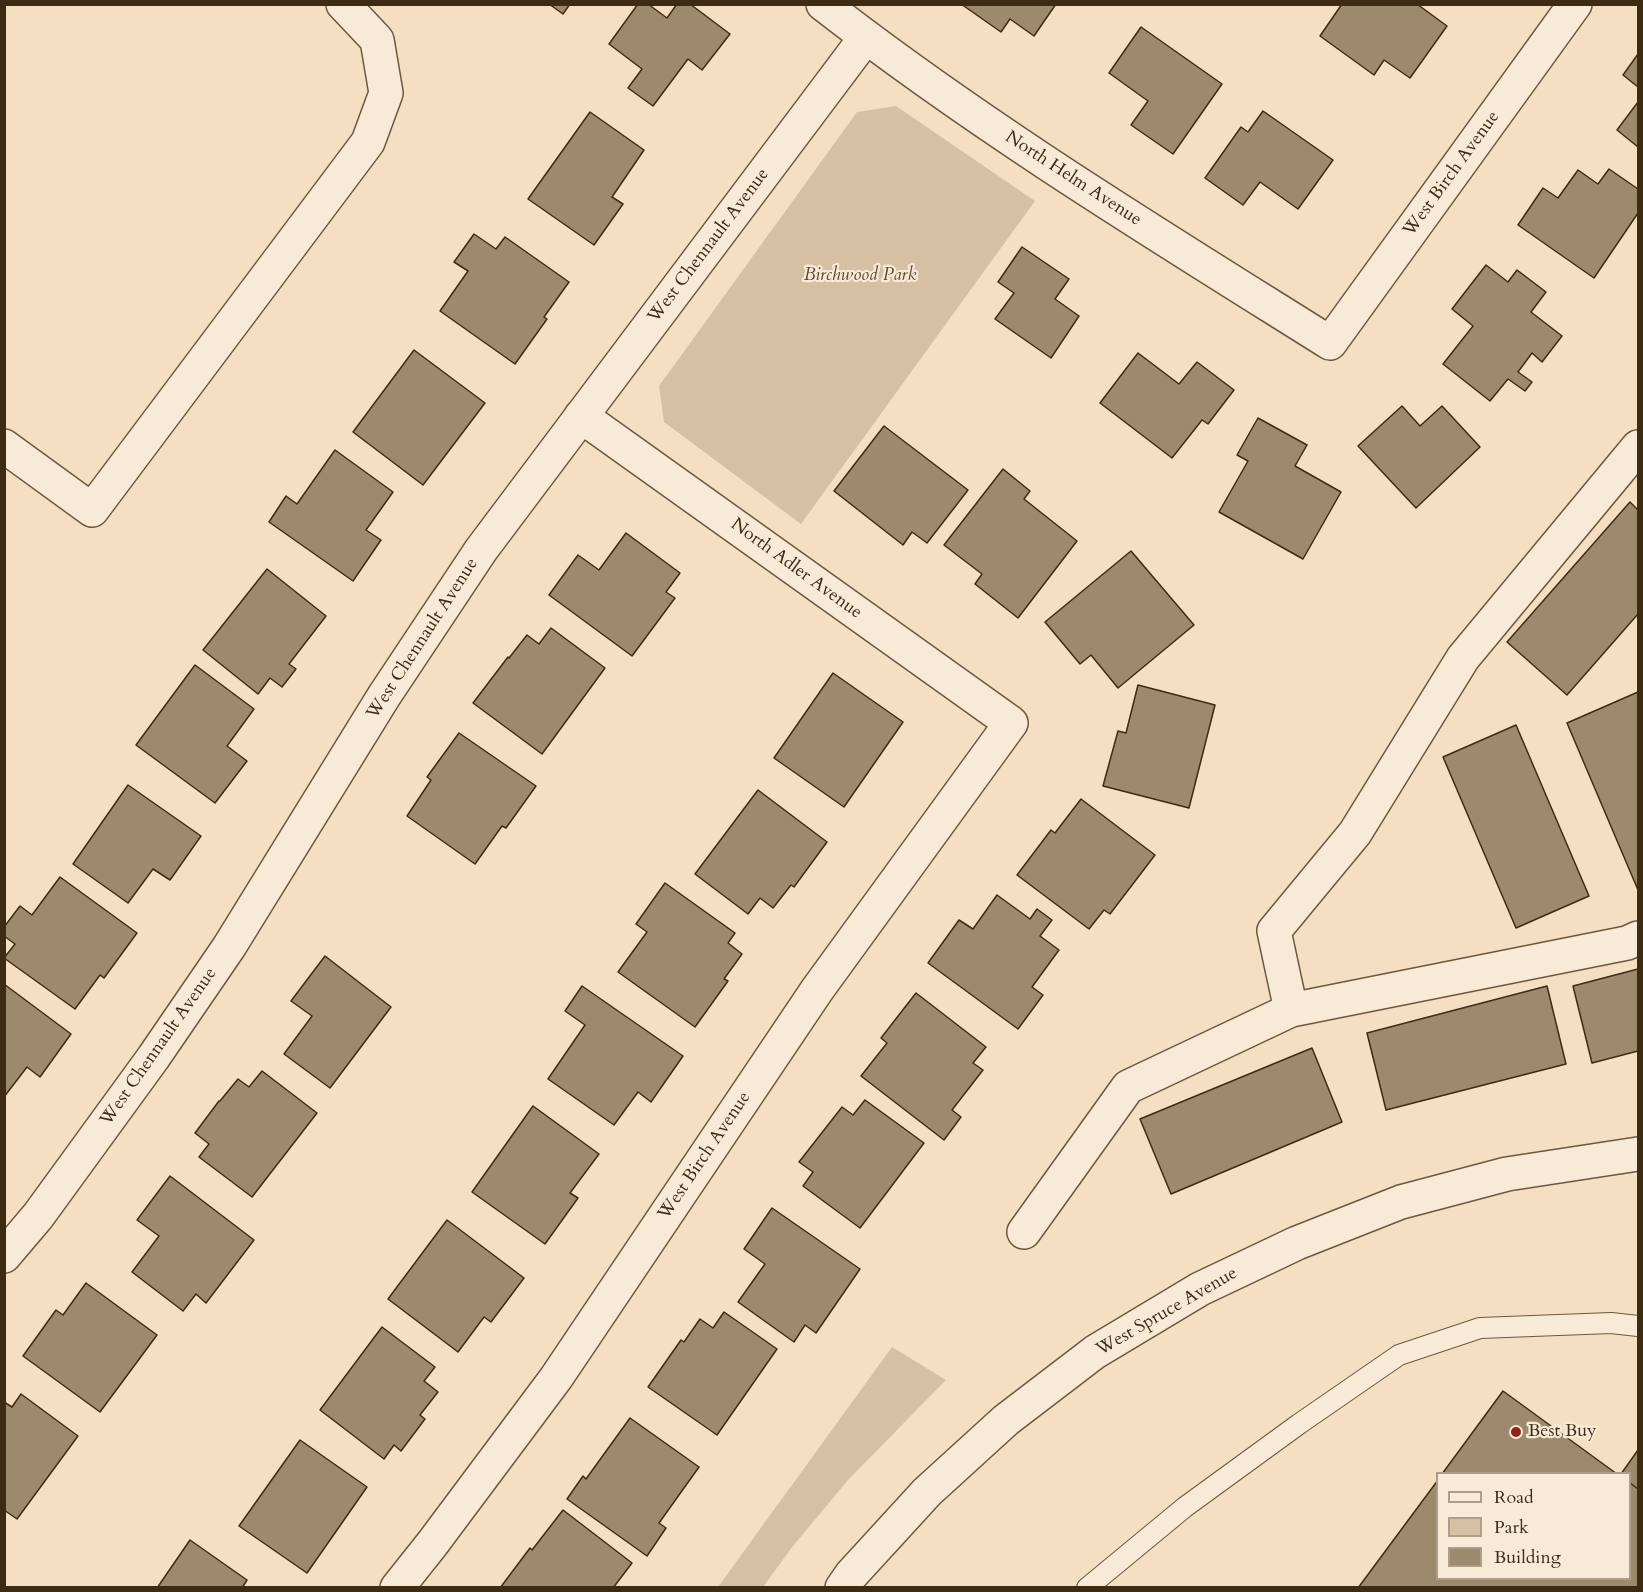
<!DOCTYPE html>
<html>
<head>
<meta charset="utf-8">
<style>
  body { margin:0 }
  #map { position:relative; width:1643px; height:1592px; overflow:hidden; background:#f5dfc2; font-family:Cardo,serif }
  canvas { display:block }
  .frame { position:absolute; inset:0; border:6px solid #3e2b13; pointer-events:none }
  .legend { position:absolute; left:1436px; top:1472px; width:195px; height:108px; box-sizing:border-box; background:#f8ead7; border:2px solid #ae9e89; margin:0; padding:8px 10px; list-style:none; font-size:18px; color:#3e2b13 }
  .legend li { display:flex; align-items:center; gap:12px; height:30px }
  .legend b { width:30px; border:2px solid #ae9e89 }
</style>
</head>
<body>
<div id="map">
<canvas width="1643" height="1592"></canvas>
<div class="frame"></div>
<ul class="legend">
<li><b style="height:8px;background:#f8ead7"></b>Road</li>
<li><b style="height:16px;background:#d6c0a4"></b>Park</li>
<li><b style="height:16px;background:#9d896e"></b>Building</li>
</ul>
</div>
<script>
const ctx = document.querySelector('canvas').getContext('2d');
ctx.lineJoin = 'round';
function fill(path, color) { ctx.fillStyle = color; ctx.fill(path, 'evenodd'); }
function trace(path, color, width, dash) { ctx.strokeStyle = color; ctx.lineWidth = width; ctx.lineCap = dash ? 'butt' : 'round'; ctx.setLineDash(dash || []); ctx.stroke(path); }
function label(font, color, halo, rows, align = 'center') {
  ctx.font = font + ' Cardo,serif'; ctx.lineWidth = 4.5; ctx.setLineDash([]); ctx.textBaseline = 'middle'; ctx.strokeStyle = halo; ctx.fillStyle = color; for (const [text, x, y, turn = 0] of rows) {
    ctx.save(); ctx.translate(x, y); ctx.rotate((+turn || 0) * Math.PI / 180); ctx.textAlign = isNaN(turn) ? turn : align; if (halo) ctx.strokeText(text, 0, 0); ctx.fillText(text, 0, 0); ctx.restore();
  }
}
const green = new Path2D(`
  M896,106L1035,201L801,524L664,422L659,386L857,112Z
  M892,1347L946,1380L848,1480L793,1546L763,1587H718Z`);
const building = new Path2D(`
  M549,4H570L563,14Z
  M638,4H648L667,18L677,4H690L730,34L702,70L688,59L653,106L628,88L642,69L609,44Z
  M961,4H1056L1034,36L1010,19L1001,32Z
  M1342,4H1417L1447,26L1410,78L1384,60L1374,75L1320,36Z
  M1141,27L1222,84L1173,154L1131,125L1148,101L1109,73Z
  M1638,54V87L1623,75Z
  M1638,102V147L1617,130Z
  M1263,111L1333,160L1298,209L1260,182L1243,205L1205,178L1241,127L1248,132Z
  M590,112L644,150L612,197L623,204L594,245L528,199Z
  M1609,169L1638,189V213L1594,278L1518,225L1543,188L1558,198L1578,170L1598,184Z
  M474,234L496,249L505,237L569,282L544,317L547,319L515,364L440,311L468,271L454,262Z
  M1022,247L1069,279L1055,299L1079,316L1051,358L995,319L1014,293L998,282Z
  M1486,265L1508,282L1517,270L1546,292L1531,312L1562,336L1542,362L1532,353L1518,372L1532,382L1525,391L1508,379L1490,401L1443,364L1473,326L1452,309Z
  M414,350L485,403L423,485L353,432Z
  M1138,353L1179,384L1197,362L1234,390L1208,424L1202,420L1172,458L1100,403Z
  M1402,406L1420,426L1442,406L1480,447L1416,508L1358,446Z
  M1258,418L1307,445L1295,466L1341,492L1303,559L1219,512L1248,461L1237,455Z
  M884,426L968,490L927,543L912,532L903,545L834,491Z
  M335,450L393,492L366,530L381,540L353,581L269,522L286,496L297,504Z
  M1003,469L1030,491L1024,499L1077,541L1018,618L975,584L982,574L944,545Z
  M1630,502L1638,510V614L1567,695L1507,642Z
  M626,533L680,573L666,592L675,598L632,656L549,595L578,555L599,570Z
  M1131,551L1194,625L1118,688L1091,655L1080,664L1045,622Z
  M267,569L326,616L289,664L296,669L282,687L270,678L258,694L203,650Z
  M551,628L605,668L542,754L473,703L508,657L509,658L527,635L539,644Z
  M195,665L254,709L227,746L247,761L215,803L136,745Z
  M833,673L903,722L844,807L774,758Z
  M1138,685L1215,705L1189,808L1103,786L1118,731L1126,733Z
  M1638,692V890L1567,723Z
  M1516,725L1589,896L1516,928L1443,757Z
  M459,733L536,786L506,828L502,826L475,864L407,816L431,780L427,777Z
  M128,785L201,836L170,880L153,869L128,903L73,864Z
  M758,790L827,842L794,887L791,885L773,908L760,898L748,914L695,874Z
  M1081,799L1155,855L1110,914L1104,910L1089,929L1017,875L1051,830L1055,833Z
  M60,877L137,933L104,978L100,975L75,1009L4,958L15,944L4,936V927L20,906L32,915Z
  M665,883L735,933L728,943L742,954L724,979L728,981L695,1027L618,972L647,932L636,924Z
  M997,895L1030,919L1037,909L1052,920L1040,936L1059,950L1032,987L1043,995L1018,1029L928,963L959,920L973,929Z
  M325,956L391,1007L330,1088L284,1054L312,1016L291,1001Z
  M1638,969V1051L1592,1063L1573,986Z
  M4,984L71,1034L40,1077L27,1067L4,1097Z
  M582,986L683,1056L651,1102L638,1092L614,1125L548,1079L585,1025L565,1011Z
  M1547,986L1566,1064L1386,1110L1367,1033Z
  M916,993L986,1047L973,1063L983,1070L952,1110L961,1117L944,1140L861,1076L887,1043L881,1038Z
  M1312,1048L1342,1122L1171,1194L1140,1119Z
  M262,1071L317,1113L252,1197L199,1157L209,1144L195,1133L219,1101H220L238,1079L249,1087Z
  M865,1100L924,1143L860,1228L803,1186L813,1172L799,1162L842,1107L853,1115Z
  M533,1106L599,1154L570,1193L578,1198L545,1244L472,1192Z
  M170,1176L254,1240L206,1303L196,1294L183,1311L132,1272L159,1236L137,1220Z
  M772,1208L860,1269L816,1333L805,1325L794,1342L738,1302L765,1264L744,1249Z
  M447,1220L524,1278L491,1322L484,1317L458,1352L388,1299Z
  M86,1283L157,1335L100,1412L23,1356L56,1310L63,1315Z
  M724,1312L777,1349L717,1435L648,1387L681,1340L684,1342L700,1319L713,1328Z
  M382,1327L435,1367L424,1381L438,1392L420,1415L425,1419L401,1451L394,1445L384,1459L320,1410Z
  M1503,1391L1617,1474H1442Z
  M21,1394L78,1436L17,1519L4,1510V1402L12,1407Z
  M630,1418L699,1467L659,1523L666,1528L647,1556L567,1499L583,1476L586,1479Z
  M300,1440L367,1487L307,1573L239,1526Z
  M1638,1450V1489L1630,1483V1474H1621Z
  M1438,1480V1578H1630V1483L1638,1489V1588H1358Z
  M563,1510L632,1563L613,1588H500L530,1548L532,1550Z
  M190,1540L247,1580L242,1588H157Z`);
const lane = new Path2D(`
  M1087,1588L1185,1507L1299,1424L1399,1355L1480,1328L1611,1323L1638,1326`);
const street = new Path2D(`
  M823,4C984,129 1158,235 1330,343L1575,4
  M4,446L92,510L368,142L386,93L377,40L343,4
  M1291,1010L1627,943L1638,938
  M1024,1232L1128,1087L1291,1010L1274,931L1355,833L1463,658L1638,447
  M4,1256L38,1216L153,1058L229,947L384,696L481,550L866,37
  M397,1588L432,1544L556,1378L817,990L1011,723L581,416
  M842,1588L851,1575L927,1492L1006,1420L1095,1352L1200,1289L1297,1243L1401,1202L1507,1174L1638,1154`);
const markers = [
  [1516,1432,6,"#8f2418"]
];
const streetNames = [
  ["West Birch Avenue",1452,174,-54],
  ["North Helm Avenue",1073,179,33],
  ["West Chennault Avenue",709,246,-53],
  ["North Adler Avenue",796,569,36],
  ["West Chennault Avenue",423,639,-57],
  ["West Chennault Avenue",159,1047,-55],
  ["West Birch Avenue",705,1156,-56],
  ["West Spruce Avenue",1167,1312,-30]
];
const parkNames = [
  ["Birchwood Park",860,276]
];
const poiNames = [
  ["Best Buy",1528,1432]
];
fill(green, '#d6c0a4');
fill(building, '#9d896e');
trace(building, '#3e2b13', 1.5);
trace(lane, '#6c583f', 22);
trace(street, '#6c583f', 36);
trace(lane, '#f8ead7', 20);
trace(street, '#f8ead7', 33);
for (const [x, y, r, color] of markers) { const dot = new Path2D(); dot.arc(x, y, r, 0, 2 * Math.PI); ctx.fillStyle = color; ctx.fill(dot); trace(dot, '#f8ead7', 2); }
label('18px', '#3e2b13', '#f8ead7', streetNames);
label('italic 18px', '#5c4930', '#f8ead7', parkNames);
label('18px', '#3e2b13', '#f8ead7', poiNames, 'left');
</script>
</body>
</html>
